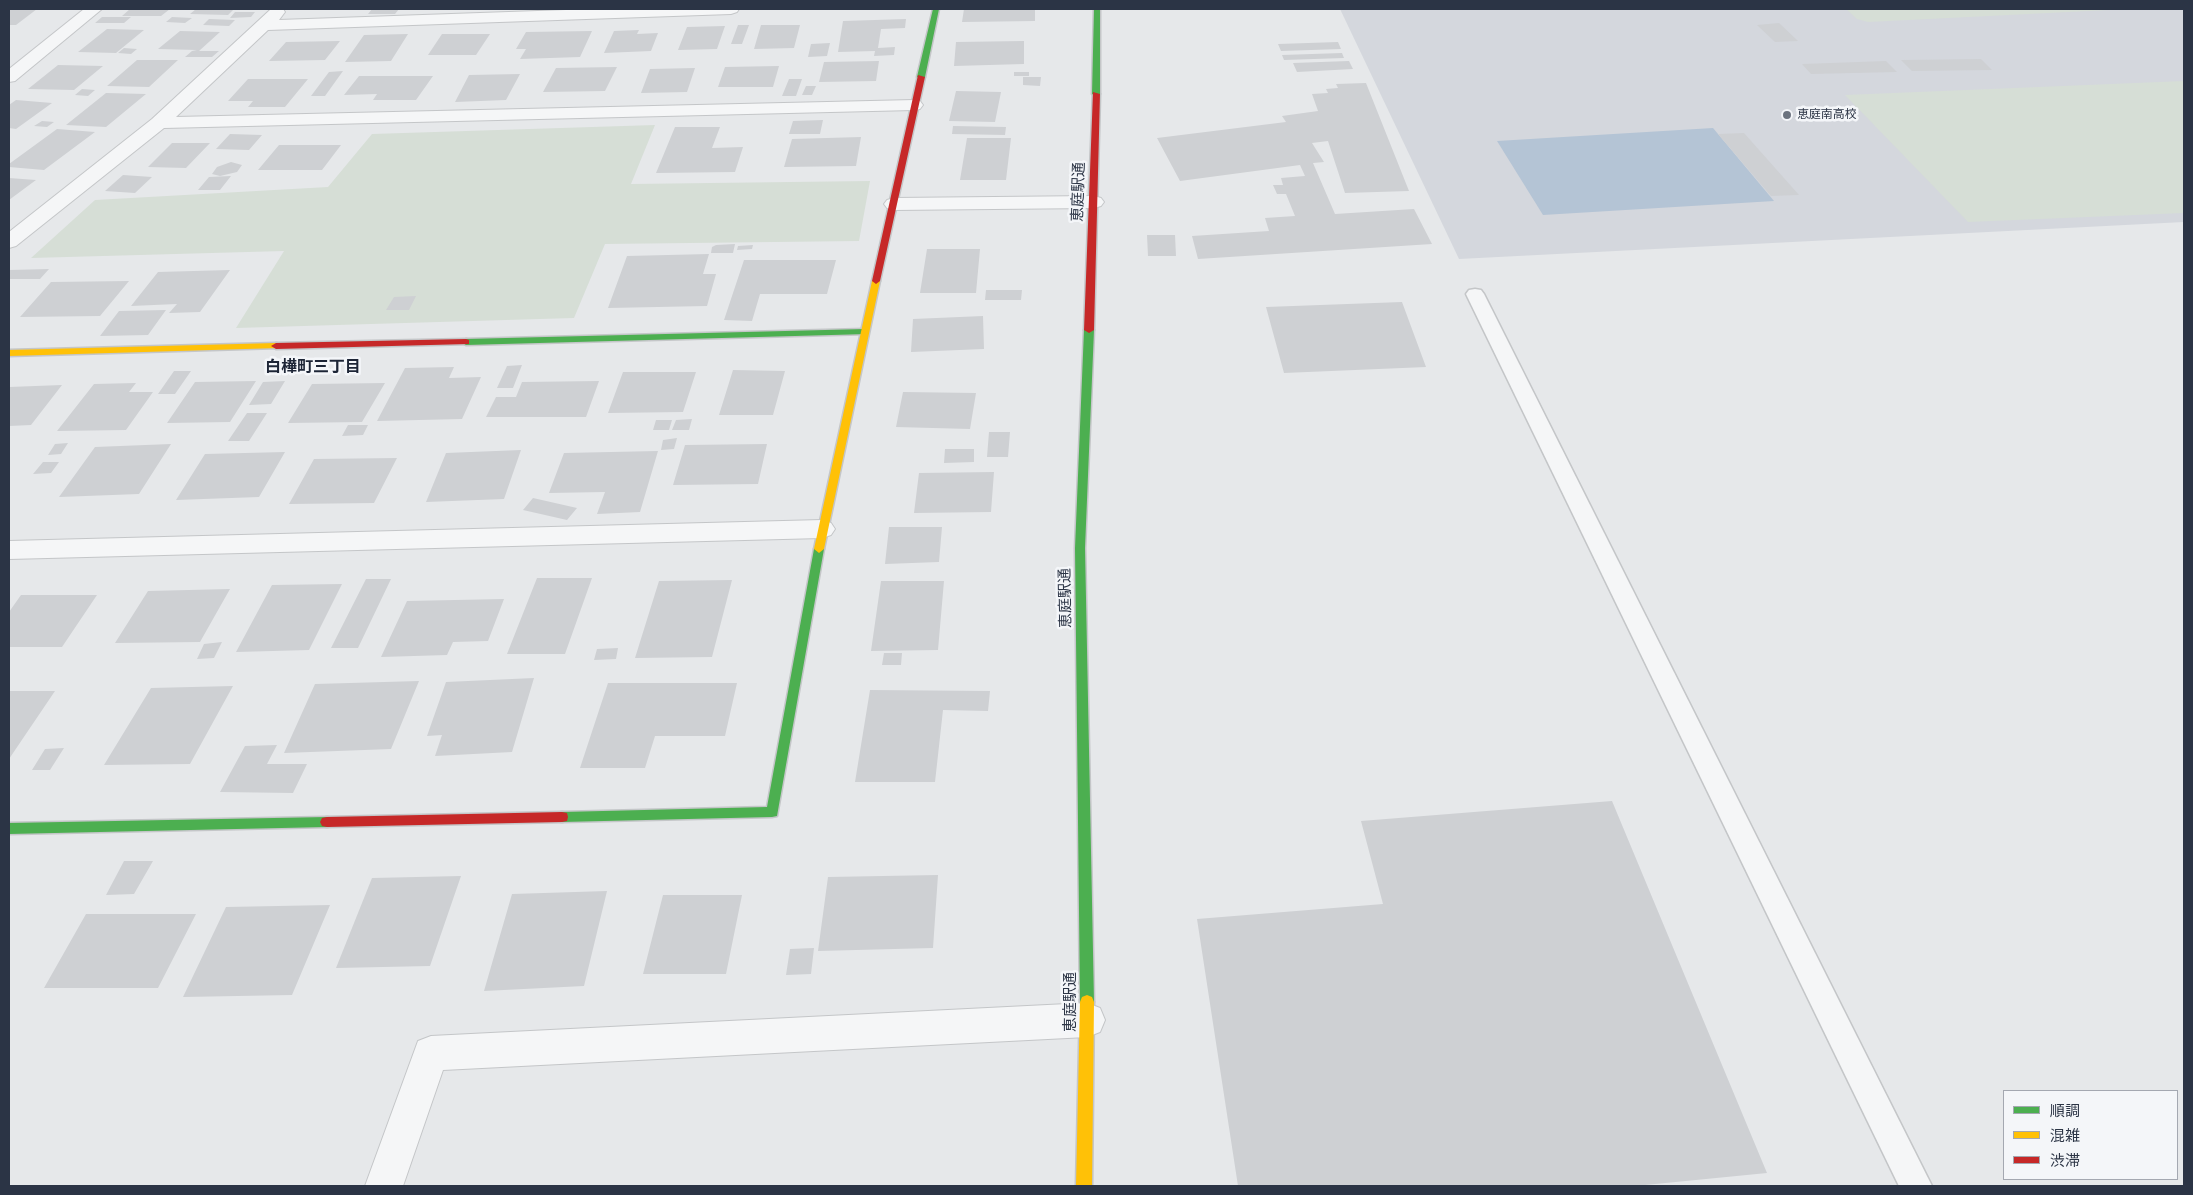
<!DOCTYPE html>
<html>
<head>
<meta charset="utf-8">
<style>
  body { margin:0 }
  #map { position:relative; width:2193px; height:1195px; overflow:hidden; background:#e6e8ea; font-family:"Varela Round","Noto Sans JP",sans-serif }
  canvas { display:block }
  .frame { position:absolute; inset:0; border:10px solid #2b3445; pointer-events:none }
  .legend { position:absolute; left:2003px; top:1090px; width:175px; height:90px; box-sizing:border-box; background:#f4f6f9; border:1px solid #a4a8b1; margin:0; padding:6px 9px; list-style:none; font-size:15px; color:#2b3445 }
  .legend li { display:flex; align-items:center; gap:10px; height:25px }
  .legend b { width:25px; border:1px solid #a4a8b1 }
</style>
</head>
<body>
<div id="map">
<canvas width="2193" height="1195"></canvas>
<div class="frame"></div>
<ul class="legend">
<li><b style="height:6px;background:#4caf50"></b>順調</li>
<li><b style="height:6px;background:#ffc107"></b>混雑</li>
<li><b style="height:6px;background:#c62828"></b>渋滞</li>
</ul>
</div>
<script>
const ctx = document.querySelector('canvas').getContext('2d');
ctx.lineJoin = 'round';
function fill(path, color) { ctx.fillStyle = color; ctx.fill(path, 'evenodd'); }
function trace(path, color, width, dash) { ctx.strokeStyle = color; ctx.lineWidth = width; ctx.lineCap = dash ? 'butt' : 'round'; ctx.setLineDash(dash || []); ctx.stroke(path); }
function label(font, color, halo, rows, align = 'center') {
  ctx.font = font + ' "Varela Round","Noto Sans JP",sans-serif'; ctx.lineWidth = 5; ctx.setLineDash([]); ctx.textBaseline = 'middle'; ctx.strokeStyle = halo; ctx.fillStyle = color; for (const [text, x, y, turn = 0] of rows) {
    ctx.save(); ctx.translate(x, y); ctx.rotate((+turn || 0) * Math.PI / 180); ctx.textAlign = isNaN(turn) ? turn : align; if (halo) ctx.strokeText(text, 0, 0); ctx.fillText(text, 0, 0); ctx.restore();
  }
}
const built = new Path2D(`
  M1340,9H2184V222L1459,259Z`);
const green = new Path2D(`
  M1846,9H2129L1868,22L1857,19Z
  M2184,81V213L1968,222L1845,95Z
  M655,125L631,184L870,181L859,241L605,244L574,318L236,328L284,251L31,258L95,200L328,187L372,134Z`);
const water = new Path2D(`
  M1713,128L1774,201L1543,215L1497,141Z`);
const building = new Path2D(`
  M9,9H37L16,25H9Z
  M130,9H170L161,16H122Z
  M196,9H234L228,15L190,14Z
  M372,9H399L395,14H368Z
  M964,9H1035V21L962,22Z
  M235,12H255L251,17L230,18Z
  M102,17H131L124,23H95Z
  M172,17L192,18L185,23L166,22Z
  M209,19L235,20L229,26L203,25Z
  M906,19L905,28L881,29L878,48L895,47L894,55L874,56L875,51L838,52L843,21Z
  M1779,23L1798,41L1775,42L1757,25Z
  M738,25H749L742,44H731Z
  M761,25H800L794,48L754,49Z
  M725,26L717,49L678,50L687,27Z
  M107,29L144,30L116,53L78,52Z
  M639,30L637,34L658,33L651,51L604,53L614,31Z
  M180,31L220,32L199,51H219L212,57H185L192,51L197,50L158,49Z
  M592,31L580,57L520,59L526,49H516L526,32Z
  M408,34L391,61L345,62L364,35Z
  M442,34H490L476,55H428Z
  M340,41L325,60L269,61L286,42Z
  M1024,41V64L954,66L956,42Z
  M1338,42L1341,49L1281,51L1278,44Z
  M830,43L827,56L808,57L811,44Z
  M124,48L137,49L131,54L118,53Z
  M1342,53L1344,58L1284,60L1282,55Z
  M1981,59L1992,70L1912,71L1901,60Z
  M137,60H178L149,87L107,86Z
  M879,61L876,81L819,82L824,62Z
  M1349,61L1353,69L1297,72L1293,63Z
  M1886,61L1897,72L1811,74L1802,64Z
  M58,65L103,66L74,90L28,89Z
  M779,66L773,87H718L725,67Z
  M617,67L605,91L543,92L556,68Z
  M695,68L687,92L641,93L650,69Z
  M343,71L325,96H311L329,72Z
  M1014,72H1029V76H1014Z
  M520,74L506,100L455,102L469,75Z
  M359,76H433L416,100H373L377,94L344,95Z
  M1023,77H1041L1040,86L1023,85Z
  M248,79H308L285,107H248L253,101H228Z
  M789,79H802L796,96H782Z
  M1366,83L1409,191L1345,193L1328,141L1312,143L1324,162L1313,163L1335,214L1414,209L1432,244L1198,259L1192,236L1269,231L1265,218L1295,216L1286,194H1277L1273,185H1283L1281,178L1305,176L1300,165L1180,181L1157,138L1286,122L1282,116L1318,111L1312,94L1328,93L1326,89L1338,88L1336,84Z
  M806,86H816L812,95H802Z
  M82,89L95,90L88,96L75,95Z
  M956,91L1001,92L995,122L949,121Z
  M106,93L146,94L106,127L66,125Z
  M16,100L52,103L16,129L9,128V105Z
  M823,120L820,134H789L793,121Z
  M42,121L54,122L47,127L34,126Z
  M953,126L1006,127L1005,135L952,134Z
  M675,127H720L712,148L743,147L735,172L656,173Z
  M57,129L95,132L44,170L9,167V164Z
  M1744,133L1799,195L1771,196L1718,134Z
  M230,134L262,135L249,150L216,149Z
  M861,137L856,166L784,167L792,139Z
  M967,138H1011L1006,180H960Z
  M172,143H210L186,168L148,167Z
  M279,145H341L322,170H258Z
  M231,162L242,165L237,172L220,176L212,174L217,167Z
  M123,175L152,177L135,193L105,191Z
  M231,176L220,190H198L209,177Z
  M9,178L36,180L9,200Z
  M1147,235H1175L1176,256H1148Z
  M735,244L733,253H711L712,247L716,245Z
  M753,245L752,249L737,250L738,246Z
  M927,249H980L976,293H920Z
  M709,254L703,274H716L707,306L608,308L627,256Z
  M744,260H836L827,294H760L752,321L724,320Z
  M49,269L40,279H9V270Z
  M230,270L200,312L169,313L177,304L131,306L158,272Z
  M129,281L100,316L20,317L51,282Z
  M986,290H1022L1021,300H985Z
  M416,296L409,310H386L394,297Z
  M1402,302L1426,367L1284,373L1266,307Z
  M166,310L148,335L100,336L119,311Z
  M983,316L984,349L911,352L913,319Z
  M522,365L513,388H497L507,366Z
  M454,367L449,378L481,377L462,419L377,421L405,368Z
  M733,370L785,371L773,415H719Z
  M174,371H191L175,394H158Z
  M623,372H696L683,412L608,413Z
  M256,381L230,422L167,423L195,382Z
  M285,381L271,404L249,405L263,382Z
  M599,381L586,417H486L496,397H516L522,382Z
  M136,383L129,392H153L126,430L57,431L94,384Z
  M385,383L362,422L288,423L312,384Z
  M62,385L31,425L9,426V387Z
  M903,392L976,393L970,429L896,427Z
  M247,413H267L249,441H228Z
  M692,419L689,430H672L676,420Z
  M656,420H672L669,430H653Z
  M348,425H368L363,435L342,436Z
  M989,432H1010L1008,457H987Z
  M677,438L674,449L661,450L663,440Z
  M68,443L61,454L48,455L55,444Z
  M171,444L139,494L59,497L95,447Z
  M767,444L758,484L673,485L685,445Z
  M945,449H974V462L944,463Z
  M521,450L504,499L426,502L446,453Z
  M658,451L640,512L597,514L605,492L549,493L564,453Z
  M285,452L259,497L176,500L205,454Z
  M397,458L374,503L289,504L314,459Z
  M43,462H59L51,473L33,474Z
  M994,472L991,512L914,513L919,473Z
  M533,498L577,508L567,520L523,510Z
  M889,527H942L939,562L885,564Z
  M537,578H592L565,654H507Z
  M366,579H391L358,648H331Z
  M732,580L712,657L635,658L659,581Z
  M881,581H944L938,650L871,651Z
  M342,584L309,650L236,652L272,585Z
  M230,589L200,642L115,643L148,591Z
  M21,595H97L62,647H9V612Z
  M504,599L488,641L453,642L447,655L381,657L407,601Z
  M222,642L214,658L197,659L204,644Z
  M618,648L616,659L594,660L597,649Z
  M884,653H902L901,665H882Z
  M534,678L512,752L435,756L442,735L427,736L446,682Z
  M419,681L391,749L284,753L315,684Z
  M608,683H737L725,736H655L645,768H580Z
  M233,686L190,764L104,765L151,688Z
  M870,690L990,691L988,711L943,710L935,782H855Z
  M9,691H55L9,759Z
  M277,745L267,764H307L293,793L220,792L245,746Z
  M64,748L50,770H32L45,749Z
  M1612,801L1767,1173L1635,1186H1238L1197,919L1383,904L1361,821Z
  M124,861H153L134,894L106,895Z
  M938,875L933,948L818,951L828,877Z
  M461,876L430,966L336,968L372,878Z
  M607,891L584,986L484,991L512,894Z
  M663,895H742L726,974H643Z
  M330,905L292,995L183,997L226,907Z
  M86,914H196L158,988H44Z
  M814,948L811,974L786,975L790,949Z`);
const lane = new Path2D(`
  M1475,289L1481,290L1484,294L1932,1186H1899L1466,294L1469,290Z`);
const street = new Path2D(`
  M84,9H102L15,81L9,82V69Z
  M271,9H283L285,12L279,20L595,9H739L737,12L731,14L268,30L176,117L914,100L920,101L923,105L920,109L914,110L164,128L16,246L9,248V232L152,119Z
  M1094,196L1101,198L1104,202L1101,206L1094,208L894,210L887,208L884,204L887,200L894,198Z
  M822,520L831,523L835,529L831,535L822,538L9,559V541Z
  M1087,1003L1100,1008L1105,1020L1100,1032L1087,1037L443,1070L403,1186H365L418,1041L431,1036Z`);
const fast = new Path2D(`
  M933,9H939L925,77L921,79L917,77Z
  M1094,9H1100V94L1096,96L1092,94Z
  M1089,327L1094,330L1085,548L1094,1002L1092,1007L1087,1009L1082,1007L1080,1002L1075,548L1084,330Z
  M865,329L868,330V334L466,345L461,342L466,339Z
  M819,545L824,549L777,816L772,817L562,822L557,821L556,817L557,813L562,812L767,807L814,549Z
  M327,817L332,818L334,822L332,826L327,827L9,834V823Z`);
const slow = new Path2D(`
  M876,278L880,281L824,549L819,553L814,549L872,281Z
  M276,343L279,344V348L9,356V350Z
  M1087,995L1092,997L1094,1002L1092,1186H1076L1080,1002L1082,997Z`);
const jam = new Path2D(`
  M918,75L925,77L880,281L876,284L872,281Z
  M1093,92L1100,94L1094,330L1089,333L1084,330Z
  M466,339L469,340V344L276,349L271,346L276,343Z
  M562,812L567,813L568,817L567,821L562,822L327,827L322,826L320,822L322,818L327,817Z`);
const markers = [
  [1787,115,5,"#6c737f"]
];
const farPoinames = [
  ["恵庭南高校",1797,115]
];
const streetNames = [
  ["恵庭駅通",1079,192,-88],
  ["恵庭駅通",1066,598,-91],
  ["恵庭駅通",1071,1002,-90]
];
const neighbourhoodNames = [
  ["白樺町三丁目",313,368]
];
fill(built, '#d4d7dd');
fill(green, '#d6ded6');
fill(water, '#b4c4d5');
fill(building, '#ced0d3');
trace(lane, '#c4c6c8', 3);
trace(street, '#c4c6c8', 2);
trace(fast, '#c4c6c8', 3);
trace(slow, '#c4c6c8', 3);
trace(jam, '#c4c6c8', 3);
fill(lane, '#f5f6f7');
fill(street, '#f5f6f7');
fill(fast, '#4caf50');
fill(slow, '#ffc107');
fill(jam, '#c62828');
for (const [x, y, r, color] of markers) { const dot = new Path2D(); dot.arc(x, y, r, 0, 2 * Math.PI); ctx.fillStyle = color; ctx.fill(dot); trace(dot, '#f4f6f9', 2); }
label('12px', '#2b3445', '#f4f6f9', farPoinames, 'left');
label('15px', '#2b3445', '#f4f6f9', streetNames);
label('bold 16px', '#1d2536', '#f4f6f9', neighbourhoodNames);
</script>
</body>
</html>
